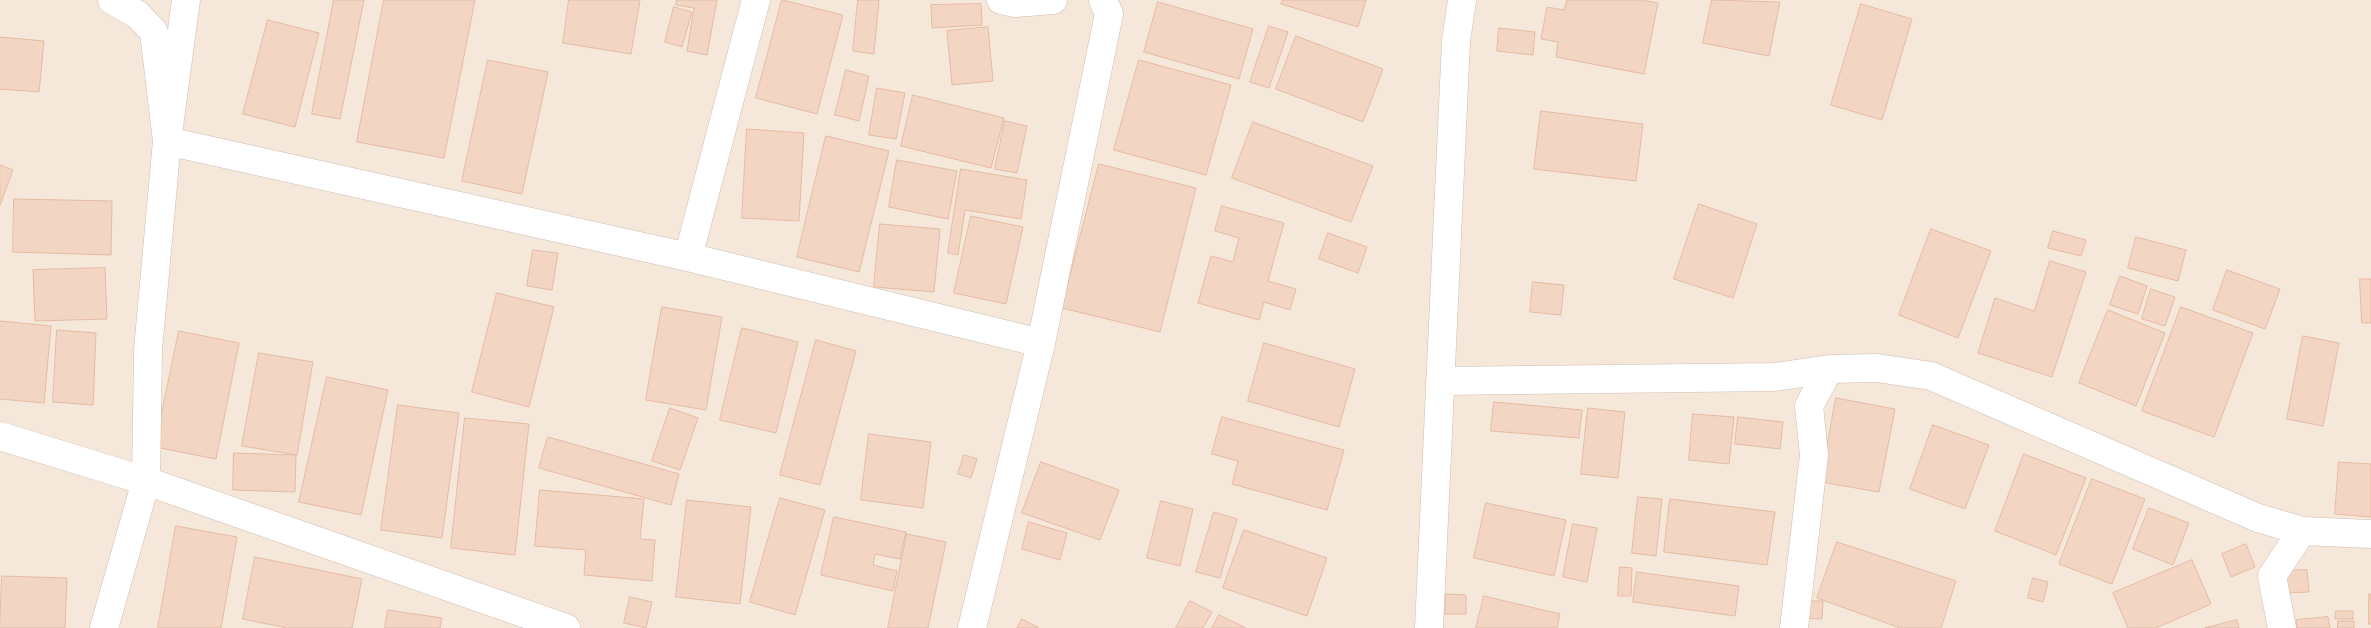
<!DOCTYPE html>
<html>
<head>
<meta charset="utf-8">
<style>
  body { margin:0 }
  canvas { display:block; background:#fdf6ec }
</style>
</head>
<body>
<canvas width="2371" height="628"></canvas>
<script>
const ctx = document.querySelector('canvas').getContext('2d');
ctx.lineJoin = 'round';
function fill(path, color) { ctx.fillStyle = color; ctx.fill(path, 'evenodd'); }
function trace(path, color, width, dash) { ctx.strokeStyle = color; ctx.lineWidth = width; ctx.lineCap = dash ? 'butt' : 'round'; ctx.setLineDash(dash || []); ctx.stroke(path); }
const residential = new Path2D(`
  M0,0H2371V628H0Z`);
const building = new Path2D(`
  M334,0H364L340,119L312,114Z
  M384,0H475L444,158L357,142Z
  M569,0H640L631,54L563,43Z
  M677,0H717L707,55L687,51L694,8L676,5Z
  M782,0L843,15L817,114L756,98Z
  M858,0H879L874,54L853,51Z
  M1283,0H1366L1358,27L1281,4Z
  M1567,0H1641L1658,3L1644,74L1556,57L1558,42L1541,39L1547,7L1564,10Z
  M1712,0L1780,2L1769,56L1703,43Z
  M1158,2L1253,29L1239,79L1144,52Z
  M981,4L982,25L932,28L931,5Z
  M1861,4L1912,19L1882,120L1831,105Z
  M674,7L692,12L682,47L665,42Z
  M268,20L319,33L295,127L243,114Z
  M1269,26L1288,32L1269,88L1250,82Z
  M988,27L993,81L952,85L947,31Z
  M1499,28L1535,32L1533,55L1497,51Z
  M1296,36L1383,69L1363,122L1276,89Z
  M0,37L44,41L39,92L0,89Z
  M488,60L548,72L522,194L462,181Z
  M1139,60L1231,85L1206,175L1114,150Z
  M846,70L869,76L859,121L835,115Z
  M877,88L905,93L896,139L869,135Z
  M913,95L1004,118L991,168L901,146Z
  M1541,111L1643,124L1636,181L1534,169Z
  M1005,121L1027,126L1017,173L995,169Z
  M1253,122L1373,166L1351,222L1232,178Z
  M747,129L804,133L799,221L742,218Z
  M826,136L889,151L859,272L797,257Z
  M897,160L957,171L948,219L889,207Z
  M1099,164L1196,188L1160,332L1062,308Z
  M0,165L13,170L0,205Z
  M961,169L1027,180L1021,219L965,210L958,255L948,253Z
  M14,199L112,201L111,255L13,252Z
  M1699,204L1757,224L1733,298L1674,279Z
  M1222,206L1284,223L1268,281L1296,289L1290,310L1264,302L1259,320L1198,303L1211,256L1233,262L1239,238L1215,231Z
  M971,216L1023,227L1006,304L954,293Z
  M880,224L940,229L934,292L874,287Z
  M1931,229L1991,251L1958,338L1899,315Z
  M2053,231L2086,240L2081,256L2048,248Z
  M1328,233L1367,247L1358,273L1319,259Z
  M2136,237L2186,250L2178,281L2128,268Z
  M533,250L558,253L552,290L527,286Z
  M2050,261L2086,272L2052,377L1978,353L1995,298L2034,311Z
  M105,268L107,319L35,321L33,270Z
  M2227,270L2280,289L2265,329L2213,310Z
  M2120,276L2147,286L2138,314L2110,305Z
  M2360,279H2371V323H2362Z
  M1533,282L1564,285L1561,315L1530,312Z
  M2151,289L2175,297L2165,326L2142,319Z
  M497,293L554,307L529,407L472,392Z
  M662,307L722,317L706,410L646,400Z
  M2181,307L2253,333L2214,437L2142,411Z
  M2108,310L2165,333L2136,406L2079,383Z
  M0,321L51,326L44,403L0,399Z
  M742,328L798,342L776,433L720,420Z
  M57,330L96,333L93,405L53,402Z
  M179,331L239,343L216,459L155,447Z
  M2303,336L2339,343L2323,426L2287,419Z
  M816,340L856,351L820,485L780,475Z
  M1264,343L1355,369L1339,427L1248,401Z
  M259,353L313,362L297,455L242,446Z
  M327,377L388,390L361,515L299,502Z
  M1836,398L1895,409L1879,492L1821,482Z
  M1494,402L1582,410L1579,438L1491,431Z
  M398,405L459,413L442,538L381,530Z
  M670,408L698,418L680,470L652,461Z
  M1588,408L1625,412L1618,478L1581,474Z
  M1693,414L1734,417L1729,464L1689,460Z
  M1222,417L1344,450L1327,510L1232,484L1238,461L1212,454Z
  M1738,417L1783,422L1780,449L1735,444Z
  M465,418L529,424L515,555L451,548Z
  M1933,425L1989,445L1965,509L1910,489Z
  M869,434L931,442L923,508L861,500Z
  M548,437L679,474L671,505L539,468Z
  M234,453L296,455L295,492L233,490Z
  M2024,454L2086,478L2056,555L1995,531Z
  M964,455L977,459L971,478L958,474Z
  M1041,462L1119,490L1100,540L1022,513Z
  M2339,462L2371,464V517L2335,514Z
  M2092,479L2145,499L2112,584L2059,564Z
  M540,490L644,499L640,539L655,540L652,581L584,575L586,550L535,546Z
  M1638,497L1662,499L1656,556L1632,553Z
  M780,498L825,510L795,615L750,602Z
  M1670,499L1775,512L1767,565L1664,552Z
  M687,500L751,507L740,604L676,597Z
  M1161,501L1193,509L1180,566L1147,558Z
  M1486,503L1566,520L1554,576L1474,558Z
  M2149,508L2189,523L2173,565L2133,549Z
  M1214,512L1237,519L1220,578L1196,572Z
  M834,517L906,532L900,559L875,554L873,565L897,571L893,591L821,575Z
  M1029,522L1067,533L1060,560L1022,549Z
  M1573,524L1597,528L1587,582L1563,577Z
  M176,526L237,537L221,628H158Z
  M1244,530L1327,558L1307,616L1223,588Z
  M907,534L946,542L928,628H888Z
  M1837,542L1956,581L1941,628H1900L1817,598Z
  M2246,544L2255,567L2231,577L2222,554Z
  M255,557L362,579L352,628H287L243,619Z
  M2192,560L2211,604L2156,628H2128L2113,593Z
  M1620,567L1632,568L1631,596H1618Z
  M2307,570L2309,592L2282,593L2281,571Z
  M1637,572L1739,586L1735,616L1633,602Z
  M2,576L67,578L65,628H0Z
  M2033,578L2048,582L2043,602L2028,598Z
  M1446,594L1466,595V614H1445Z
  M2369,594H2371V624H2369Z
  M1484,596L1560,614L1557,628H1476Z
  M630,597L652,602L646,628L624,623Z
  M1190,601L1212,612L1203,628H1176Z
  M1799,601H1823L1822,619L1798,618Z
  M388,610L442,618L440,628H385Z
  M2336,611H2353V619H2335Z
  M1219,615L1246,628H1212Z
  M2328,617L2330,628H2297L2296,620Z
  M1022,619L1039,628H1017Z
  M2237,620L2239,628H2205Z
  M2338,621H2354V628H2338Z`);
const minor = new Path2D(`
  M112,0L138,15L154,32L167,141L688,257L1041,343
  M1001,0L1015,3L1053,0
  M688,257L756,0
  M1440,381L1775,377L1829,369L1877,368L1931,376L2258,518L2302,531L2371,534
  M0,436L146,481L566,628
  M104,628L146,481L148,350L167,141L186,0
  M972,628L1041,343L1109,14L1103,0
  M1429,628L1456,41L1462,0
  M1794,628L1814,455L1809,406L1829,369
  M2282,628L2272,576L2302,531`);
fill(residential, '#f5e8da');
fill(building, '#f3d5c3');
trace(building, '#e6bba3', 1);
trace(minor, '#d1beb0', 29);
trace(minor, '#fff', 28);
</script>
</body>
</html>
